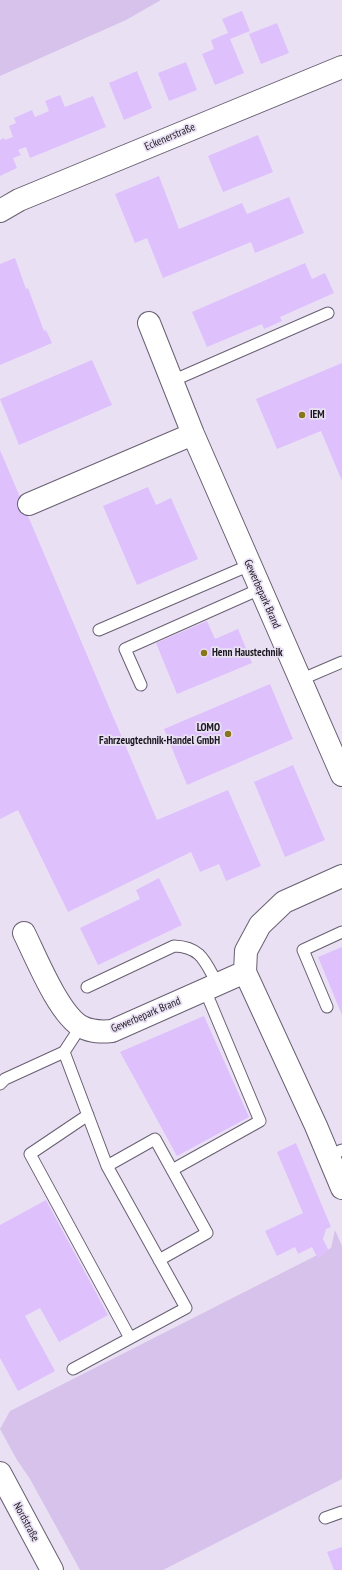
<!DOCTYPE html>
<html>
<head>
<meta charset="utf-8">
<style>
  body { margin:0 }
  canvas { display:block; background:#eae0f4 }
</style>
</head>
<body>
<canvas width="342" height="1570"></canvas>
<script>
const ctx = document.querySelector('canvas').getContext('2d');
ctx.lineJoin = 'round';
function fill(path, color) { ctx.fillStyle = color; ctx.fill(path, 'evenodd'); }
function trace(path, color, width, dash) { ctx.strokeStyle = color; ctx.lineWidth = width; ctx.lineCap = dash ? 'butt' : 'round'; ctx.setLineDash(dash || []); ctx.stroke(path); }
function label(font, color, halo, rows, align = 'center') {
  ctx.font = font + ' "PT Sans Narrow",sans-serif'; ctx.lineWidth = 3.5; ctx.setLineDash([]); ctx.textBaseline = 'middle'; ctx.strokeStyle = halo; ctx.fillStyle = color; for (const [text, x, y, turn = 0] of rows) {
    ctx.save(); ctx.translate(x, y); ctx.rotate((+turn || 0) * Math.PI / 180); ctx.textAlign = isNaN(turn) ? turn : align; if (halo) ctx.strokeText(text, 0, 0); ctx.fillText(text, 0, 0); ctx.restore();
  }
}
const green = new Path2D(`
  M0,0H161L126,20L0,76Z
  M335,1230L342,1246V1479L163,1570H80L30,1479L17,1460L0,1429L10,1411L331,1248Z`);
const building = new Path2D(`
  M242,11L250,31L230,39L244,73L215,85L202,54L214,49L211,40L228,33L222,19Z
  M277,23L289,53L261,64L249,34Z
  M186,62L197,90L169,101L158,73Z
  M137,71L152,108L124,120L109,83Z
  M60,95L65,107L93,96L106,127L30,158L26,147L18,150L21,155L13,158L17,168L0,176V140L4,138L5,140L13,137L9,126L16,123L14,118L32,110L35,117L49,111L45,101Z
  M258,135L273,172L223,192L208,156Z
  M159,176L179,229L242,203L247,214L289,197L304,233L255,253L251,242L163,278L147,238L135,243L115,194Z
  M15,258L26,289L28,288L44,331L46,330L52,343L0,365V264Z
  M305,263L312,279L325,273L334,293L280,317L282,321L264,329L262,324L207,347L192,312Z
  M92,360L112,405L19,445L0,399Z
  M342,363V481L321,431L277,449L256,399Z
  M0,450L157,820L228,790L261,866L226,881L219,864L200,872L191,852L68,912L18,810L0,819Z
  M148,487L156,505L171,498L198,559L137,585L103,506Z
  M207,621L215,639L238,629L252,663L177,694L156,643Z
  M270,684L293,739L187,785L164,729Z
  M293,765L325,840L285,857L254,782Z
  M159,878L182,925L98,965L80,928L140,899L136,890Z
  M342,947V1015L318,957Z
  M204,1016L249,1117L177,1156L120,1052Z
  M296,1143L331,1227L326,1229L323,1239L328,1249L323,1256L318,1259L312,1247L298,1254L295,1247L277,1256L265,1231L303,1213L277,1152Z
  M46,1200L108,1315L59,1342L40,1308L25,1316L55,1371L18,1391L0,1358V1225Z
  M342,1547V1570H334L327,1552Z`);
const lane = new Path2D(`
  M172,381L328,313
  M99,630L250,565
  M300,680L342,662
  M141,685L125,649L260,589
  M87,987L174,946C202,947 205,962 218,985
  M327,1007L303,950L342,932
  M64,1052L107,1166L186,1308L73,1369
  M0,1084L5,1079L64,1052L81,1026
  M88,1115L30,1154L130,1338
  M329,1156L342,1150
  M107,1166L155,1139L207,1233L159,1260
  M172,1170L260,1121L205,990
  M325,1518L342,1512`);
const street = new Path2D(`
  M0,211L19,200L342,67
  M149,323L193,434L342,775
  M29,504L193,434
  M342,876L284,902L260,925L246,951L245,972L316,1126L342,1188
  M24,933C36,957 59,1015 82,1027C92,1032 101,1032 112,1031L245,972`);
const secondary = new Path2D(`
  M0,1473L52,1570`);
const markers = [
  [302,415,4,"#89761a"],
  [204,653,4,"#89761a"],
  [228,734,4,"#89761a"]
];
const streetNames = [
  ["Eckenerstraße",170,137,-23],
  ["Gewerbepark Brand",262,594,66],
  ["Gewerbepark Brand",146,1015,-23],
  ["Nordstraße",26,1522,62]
];
const poiNames = [
  ["IEM",310,415],
  ["Henn Haustechnik",212,653],
  ["LOMO",220,728,"right"],
  ["Fahrzeugtechnik-Handel GmbH",220,741,"right"]
];
fill(green, '#d6c2eb');
fill(building, '#dec0fd');
trace(lane, '#685f71', 13);
trace(street, '#685f71', 24);
trace(secondary, '#685f71', 24);
trace(lane, '#fff', 11);
trace(street, '#fff', 22);
trace(secondary, '#fff', 22);
for (const [x, y, r, color] of markers) { const dot = new Path2D(); dot.arc(x, y, r, 0, 2 * Math.PI); ctx.fillStyle = color; ctx.fill(dot); trace(dot, '#eae0f4', 1.5); }
label('11px', '#1d1920', '#eae0f4', streetNames);
label('bold 11px', '#1d1920', '#eae0f4', poiNames, 'left');
</script>
</body>
</html>
